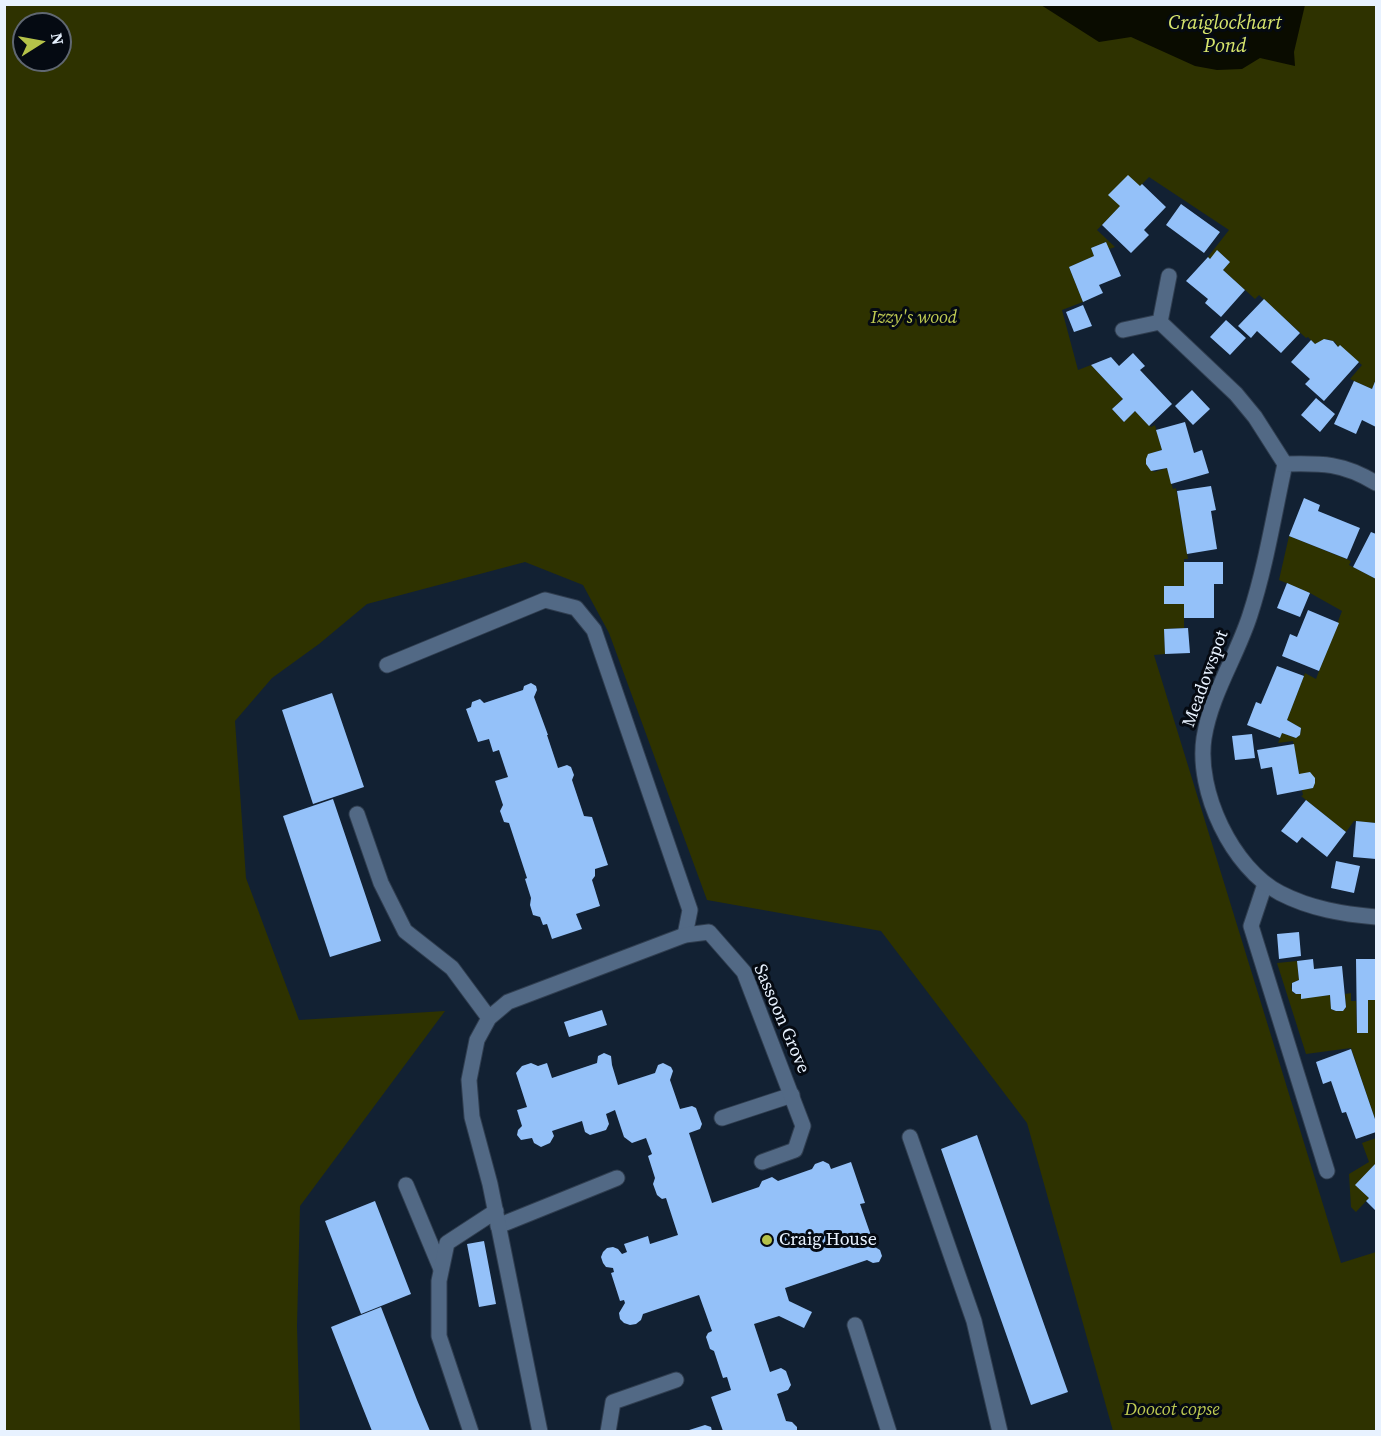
<!DOCTYPE html>
<html>
<head>
<meta charset="utf-8">
<style>
  body { margin:0 }
  #map { position:relative; width:1381px; height:1436px; overflow:hidden; background:#122133; font-family:"Source Serif 4",serif }
  canvas { display:block }
  .frame { position:absolute; inset:0; border:6px solid #e8f2ff; pointer-events:none }
  .north { position:absolute; left:12px; top:12px; width:60px; height:60px; box-sizing:border-box; background:#050a12; border:2px solid #606771; border-radius:50%; rotate:79deg; font-size:16px; font-weight:700; line-height:24px; text-align:center; color:#e8f2ff }
  .north::after { content:''; display:block; margin:auto; width:21px; height:27px; background:#b5c249; clip-path:polygon(50% 0,100% 100%,50% 72%,0 100%) }
</style>
</head>
<body>
<div id="map">
<canvas width="1381" height="1436"></canvas>
<div class="frame"></div>
<div class="north">N</div>
</div>
<script>
const ctx = document.querySelector('canvas').getContext('2d');
ctx.lineJoin = 'round';
function fill(path, color) { ctx.fillStyle = color; ctx.fill(path, 'evenodd'); }
function trace(path, color, width, dash) { ctx.strokeStyle = color; ctx.lineWidth = width; ctx.lineCap = dash ? 'butt' : 'round'; ctx.setLineDash(dash || []); ctx.stroke(path); }
function label(font, color, halo, rows, align = 'center') {
  ctx.font = font + ' "Source Serif 4",serif'; ctx.lineWidth = 6; ctx.setLineDash([]); ctx.textBaseline = 'middle'; ctx.strokeStyle = halo; ctx.fillStyle = color; for (const [text, x, y, turn = 0] of rows) {
    ctx.save(); ctx.translate(x, y); ctx.rotate((+turn || 0) * Math.PI / 180); ctx.textAlign = isNaN(turn) ? turn : align; if (halo) ctx.strokeText(text, 0, 0); ctx.fillText(text, 0, 0); ctx.restore();
  }
}
const green = new Path2D(`
  M5,5H1376V379L1372,389L1350,379L1362,365L1340,346L1338,347L1335,342L1327,339L1315,344L1308,337L1306,338L1259,295L1255,299L1223,270L1230,262L1218,251L1210,259L1208,257L1229,230L1149,177L1097,230L1115,247L1109,249L1106,242L1091,248L1094,256L1069,267L1083,302L1062,310L1078,370L1091,365L1123,399L1112,409L1124,422L1135,411L1151,427L1155,425L1162,450L1149,454L1146,464L1154,472L1167,468L1173,489L1176,488L1188,559H1184V586H1164V604H1184V628L1164,629L1165,654L1154,655L1341,1263L1376,1252V1431H1113L1027,1123L881,931L707,900L609,633L583,585L525,562L367,604L319,644L272,678L235,721L246,878L299,1020L445,1011L300,1206L297,1326L300,1431H5ZM24,24H60V60H24Z
  M1289,536L1351,561L1349,565L1376,579V823L1354,821L1346,832L1301,796L1303,795L1302,790L1313,788L1315,778L1299,774L1293,741L1278,743L1282,733L1295,738L1300,735L1301,728L1287,720L1305,673L1316,679L1342,611L1310,593L1279,580Z
  M1297,961L1299,980L1292,983L1291,987L1293,993L1301,994L1302,998L1330,995L1331,1009C1337,1012 1341,1012 1346,1008L1345,994L1351,993V1001H1356L1357,1033L1368,1000H1376V1122L1351,1048L1306,1054L1277,963Z
  M1376,1138V1163L1356,1185L1369,1198L1356,1212L1351,1207L1349,1174L1369,1162L1362,1143Z`);
const water = new Path2D(`
  M1041,5H1040H1305L1294,52L1295,66L1260,58L1242,69L1217,70L1195,66L1131,37L1099,42Z`);
const building = new Path2D(`
  M1128,175L1140,186L1142,184L1166,207L1144,230L1149,235L1131,253L1102,225L1120,206L1108,195Z
  M1181,204L1220,232L1204,253L1166,225Z
  M1106,242L1121,276L1099,285L1103,293L1083,302L1069,267L1094,256L1091,248Z
  M1217,250L1230,262L1223,270L1245,290L1221,317L1205,303L1208,299L1186,281L1208,257L1210,259Z
  M1264,299L1300,333L1281,353L1257,331L1251,338L1238,326Z
  M1083,305L1092,326L1074,332L1066,312Z
  M1226,320L1246,338L1230,355L1210,337Z
  M1324,339L1333,341L1338,347L1340,345L1359,362L1324,401L1305,384L1310,379L1291,362L1311,340L1315,344Z
  M1133,353L1145,366L1140,370L1172,404L1149,426L1135,411L1124,422L1112,409L1123,399L1091,365L1111,357L1119,366Z
  M1376,379V427L1362,420L1356,434L1334,424L1354,381L1372,389Z
  M1192,390L1210,409L1193,425L1175,406Z
  M1316,398L1335,414L1320,432L1301,415Z
  M1185,422L1194,453L1202,450L1209,473L1171,484L1167,468L1151,471L1146,464V459L1148,454L1162,450L1156,430Z
  M1211,486L1216,510L1211,511L1217,549L1187,554L1177,491Z
  M1304,498L1320,505L1318,511L1360,528L1347,559L1289,536Z
  M1371,532L1376,534V579L1353,567Z
  M1184,562H1223V584H1214V618H1184V604H1164V586H1184Z
  M1287,583L1310,593L1300,617L1277,608Z
  M1308,610L1339,623L1319,671L1282,656L1290,634L1297,637Z
  M1188,628L1190,653L1165,654L1164,629Z
  M1277,666L1304,676L1287,720L1301,728L1300,735L1296,738L1282,733L1280,738L1247,725L1256,702L1261,704Z
  M531,683L536,686L537,690L534,697L548,735H547L558,768L567,765L571,767L574,775L572,780L584,816L592,817L608,865L595,869V876L592,880L600,906L576,914L582,929L552,939L547,924L543,925L540,917L533,915L530,905L531,898L525,879L527,878L509,823L504,822L500,811L503,805L495,781L508,777L499,750L493,752L489,739L478,742L466,709L471,707L472,702L480,699L484,703L523,690L524,686Z
  M332,693L364,787L313,804L282,710Z
  M1252,734L1255,758L1235,760L1232,736Z
  M1294,744L1299,774L1310,772L1315,778V783L1313,788L1277,795L1272,767L1261,769L1257,750Z
  M333,799L381,941L330,957L283,816Z
  M1306,800L1346,832L1327,857L1302,837L1297,843L1281,831Z
  M1356,821L1376,823V859L1353,857Z
  M1336,861L1360,866L1354,893L1331,888Z
  M1299,932L1301,956L1279,959L1277,934Z
  M1313,959L1314,969L1342,966L1346,1007L1343,1011H1336L1331,1009L1330,995L1301,999V994H1296L1292,991V983L1299,980L1297,961Z
  M1356,959H1375L1376,965V1000H1368V1033H1357Z
  M602,1010L607,1025L569,1037L564,1022Z
  M1351,1049L1376,1122V1132L1356,1139L1346,1112L1342,1113L1331,1081L1323,1084L1316,1062Z
  M604,1053L611,1056L612,1065L618,1085L655,1073L658,1065L663,1063L671,1067L673,1071L670,1080L680,1109L692,1106L696,1108L702,1124L700,1129L689,1133L712,1203L759,1187L762,1181L772,1177L778,1181L812,1169L815,1164L823,1161L829,1164L831,1169L851,1162L865,1203L860,1204L875,1247L880,1250L882,1256L879,1262L873,1263L867,1260L785,1288L789,1301L812,1312L804,1328L779,1316L754,1324L770,1372L781,1368L786,1371L791,1385L788,1390L777,1394L786,1421L792,1422L797,1427V1431H723L711,1397L731,1390L727,1377L723,1378L714,1351L710,1349L706,1337L708,1333L712,1331L699,1295L643,1314L641,1320L636,1324L630,1325L624,1323L620,1319L619,1313L625,1303L624,1300L620,1301L611,1273L614,1272L613,1268L606,1267L603,1263L601,1257L603,1252L607,1248L613,1247L618,1249L622,1254L627,1252L624,1244L648,1236L650,1244L678,1235L666,1198L662,1199L657,1195L653,1184L655,1178L648,1156L652,1154L646,1138L632,1143L624,1137L615,1110L606,1114L609,1124L606,1130L590,1135L585,1132L582,1121L552,1131L554,1136L550,1143L541,1147L534,1143L532,1138L521,1140L517,1135L518,1130L522,1126L517,1110L527,1107L516,1073L522,1066L531,1063L538,1066L547,1063L552,1078L597,1063L598,1056Z
  M977,1135L1068,1392L1031,1405L941,1149Z
  M1376,1163V1211L1366,1201L1369,1198L1355,1185Z
  M375,1201L411,1294L361,1314L325,1221Z
  M484,1241L496,1304L479,1307L467,1244Z
  M381,1307L417,1400L430,1431H372L358,1396L331,1327Z
  M705,1425L711,1427L712,1431H686Z`);
const lane = new Path2D(`
  M387,665L545,600L576,608L594,630L690,910L685,935
  M1265,884L1251,926L1327,1171
  M722,1118L792,1095
  M910,1137L974,1321L1000,1432
  M406,1185L441,1269
  M498,1226L617,1178
  M855,1325L889,1432
  M608,1432L613,1402L676,1380`);
const street = new Path2D(`
  M1169,276L1160,322L1236,394L1255,417L1285,464C1274,514 1266,566 1250,615C1237,656 1211,694 1204,738C1196,791 1232,868 1280,893C1311,909 1343,914 1376,917
  M1123,330L1160,322
  M1285,464C1322,463 1343,463 1376,483
  M357,814L381,883L405,931L452,968L489,1018
  M471,1432L439,1336V1281L447,1243L496,1211
  M540,1432L490,1184L472,1117L469,1080L477,1040L489,1018L508,1002L685,935L709,932L744,972L803,1126L795,1150L762,1162`);
const markers = [
  [767,1240,6,"#b5c249"]
];
const parkNames = [
  ["Izzy's wood",914,318],
  ["Doocot copse",1172,1410]
];
const streetNames = [
  ["Meadowspot",1206,679,-70],
  ["Sassoon Grove",781,1019,67]
];
const poiNames = [
  ["Craig House",779,1240]
];
const waterNames = [
  ["Craiglockhart",1225,24],
  ["Pond",1225,47]
];
fill(green, '#2e3200');
fill(water, '#0a0c00');
fill(building, '#94c1f9');
trace(lane, '#303e50', 17);
trace(street, '#303e50', 17);
trace(lane, '#526985', 15);
trace(street, '#526985', 15);
for (const [x, y, r, color] of markers) { const dot = new Path2D(); dot.arc(x, y, r, 0, 2 * Math.PI); ctx.fillStyle = color; ctx.fill(dot); trace(dot, '#050a12', 2); }
label('italic 18px', '#bfcb52', '#050a12', parkNames);
label('18px', '#e8f2ff', '#050a12', streetNames);
label('18px', '#e8f2ff', '#050a12', poiNames, 'left');
label('italic 20px', '#d8e66d', '#050a12', waterNames);
</script>
</body>
</html>
